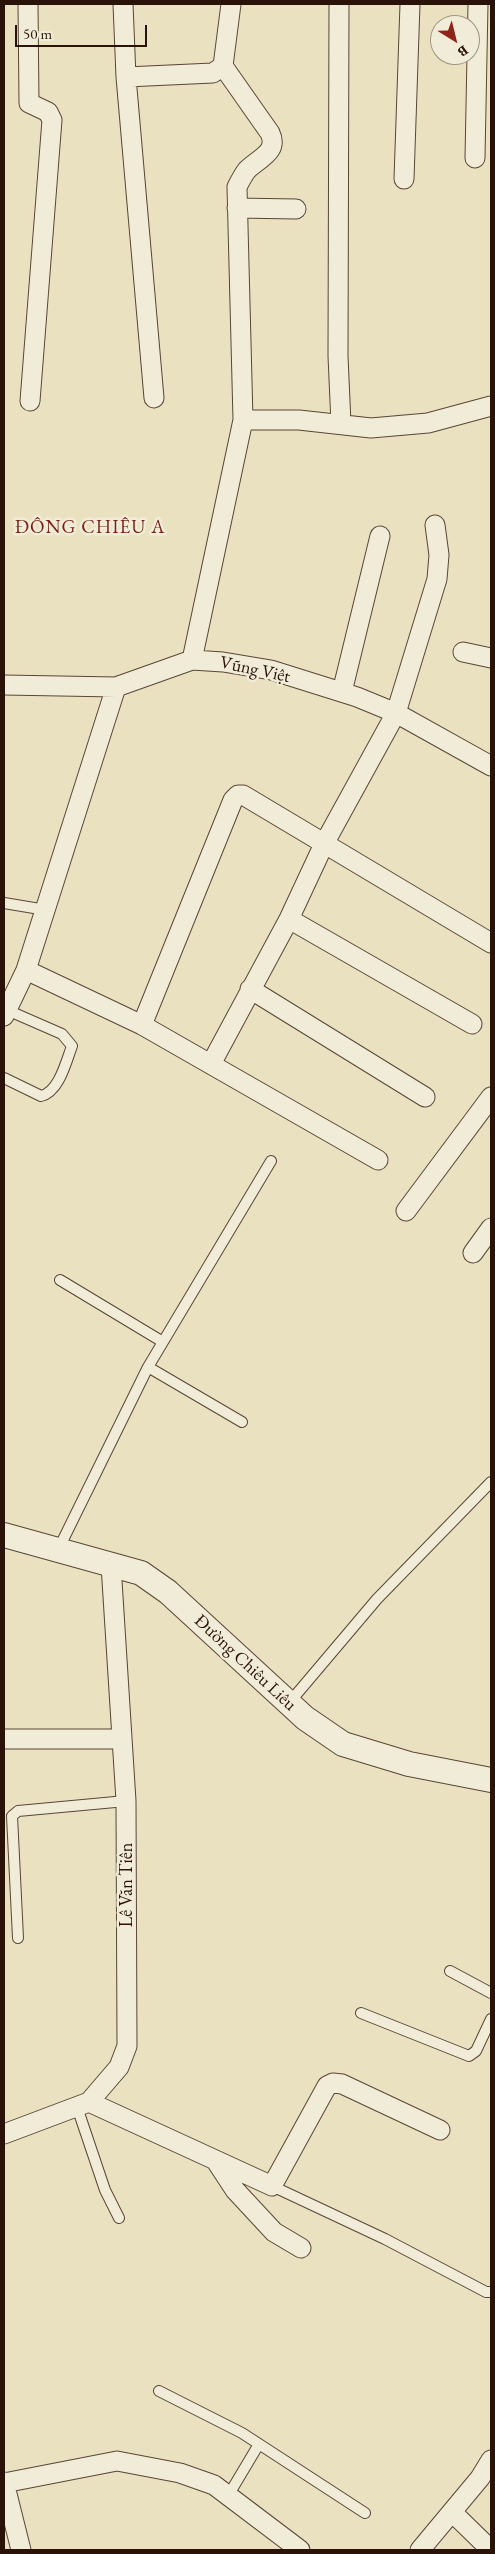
<!DOCTYPE html>
<html>
<head>
<meta charset="utf-8">
<style>
  body { margin:0 }
  #map { position:relative; width:495px; height:2554px; overflow:hidden; background:#eae1c1; font-family:"EB Garamond",serif }
  canvas { display:block }
  .frame { position:absolute; inset:0; border:5px solid #2a1208; pointer-events:none }
  .north { position:absolute; left:430px; top:15px; width:50px; height:50px; box-sizing:border-box; background:#f1ecd7; border:1px solid #a19584; border-radius:50%; rotate:144deg; font-size:14px; font-weight:700; line-height:20px; text-align:center; color:#2a1208 }
  .north::after { content:''; display:block; margin:auto; width:18px; height:22px; background:#8f2418; clip-path:polygon(50% 0,100% 100%,50% 72%,0 100%) }
  .scale { position:absolute; left:15px; top:25px; width:132px; height:22px; box-sizing:border-box; border:2px solid #2a1208; border-top:0; padding-left:6px; font-size:15px; line-height:18px; white-space:nowrap; color:#2a1208; -webkit-text-stroke:4px #f1ecd7; paint-order:stroke }
</style>
</head>
<body>
<div id="map">
<canvas width="495" height="2554"></canvas>
<div class="frame"></div>
<div class="north">B</div>
<div class="scale">50 m</div>
</div>
<script>
const ctx = document.querySelector('canvas').getContext('2d');
ctx.lineJoin = 'round';
function trace(path, color, width, dash) { ctx.strokeStyle = color; ctx.lineWidth = width; ctx.lineCap = dash ? 'butt' : 'round'; ctx.setLineDash(dash || []); ctx.stroke(path); }
function label(font, color, halo, rows, align = 'center') {
  ctx.font = font + ' "EB Garamond",serif'; ctx.lineWidth = 5; ctx.setLineDash([]); ctx.textBaseline = 'middle'; ctx.strokeStyle = halo; ctx.fillStyle = color; for (const [text, x, y, turn = 0] of rows) {
    ctx.save(); ctx.translate(x, y); ctx.rotate((+turn || 0) * Math.PI / 180); ctx.textAlign = isNaN(turn) ? turn : align; if (halo) ctx.strokeText(text, 0, 0); ctx.fillText(text, 0, 0); ctx.restore();
  }
}
const service = new Path2D(`
  M4,903L46,910
  M4,1078L41,1096C59,1092 66,1062 72,1046L62,1034L7,1010
  M60,1280L163,1342
  M148,1367L242,1422
  M58,1550L148,1367L271,1161
  M289,1703L377,1599L491,1482
  M18,1938L12,1816L18,1811L126,1801
  M450,1971L491,1993
  M361,2013L469,2056L476,2051L491,2019
  M77,2107L105,2190L119,2218
  M272,2186L385,2239L486,2292H491
  M159,2391L242,2433L365,2513
  M228,2496L259,2444`);
const minor = new Path2D(`
  M28,4L29,103L48,112L52,120L30,401
  M123,4L126,77L154,398
  M339,4L338,356L341,424
  M223,66L270,133C279,152 259,158 247,170C243,175 240,181 237,187L243,420H299L371,428L428,423L491,406
  M126,77L213,73L223,66L231,4
  M475,158L478,4
  M404,179L410,4
  M237,208L296,209
  M463,652L491,658
  M192,660L243,420
  M4,685L116,687L192,660L223,662L271,670L357,697L396,713L491,766
  M342,692L380,536
  M289,919L472,1024
  M26,970L142,1025L378,1160
  M250,989L425,1097
  M4,1016L26,970L116,687
  M142,1025L233,800L238,795H243L491,943
  M211,1064L289,919L324,844L396,713L437,579L439,555L435,525
  M406,1211L491,1097
  M473,1253L491,1228
  M4,1739H122
  M89,2102L272,2186L327,2086L333,2083L342,2084L440,2130
  M4,2134L89,2102L119,2067L127,2046L126,1801L111,1565
  M216,2161L235,2190L274,2232L301,2248
  M4,2482L21,2550
  M4,2483L117,2461L180,2473L214,2485L300,2550
  M452,2512L491,2550
  M420,2550L480,2478L491,2460`);
const tertiary = new Path2D(`
  M4,1535L141,1573L168,1592L305,1718L343,1744L409,1764L491,1780`);
const streetNames = [
  ["Vũng Việt",255,670,12],
  ["Đường Chiêu Liêu",245,1663,43],
  ["Lê Văn Tiên",127,1885,-90]
];
const neighbourhoodNames = [
  ["ĐÔNG CHIÊU A",90,528]
];
trace(service, '#5a4636', 12);
trace(minor, '#5a4636', 21);
trace(tertiary, '#5a4636', 26);
trace(service, '#f1ecd7', 10);
trace(minor, '#f1ecd7', 19);
trace(tertiary, '#f1ecd7', 24);
label('18px', '#2a1208', '#f1ecd7', streetNames);
ctx.letterSpacing = '1px';
label('19px', '#7a1f14', '#f1ecd7', neighbourhoodNames);
ctx.letterSpacing = '0px';
</script>
</body>
</html>
